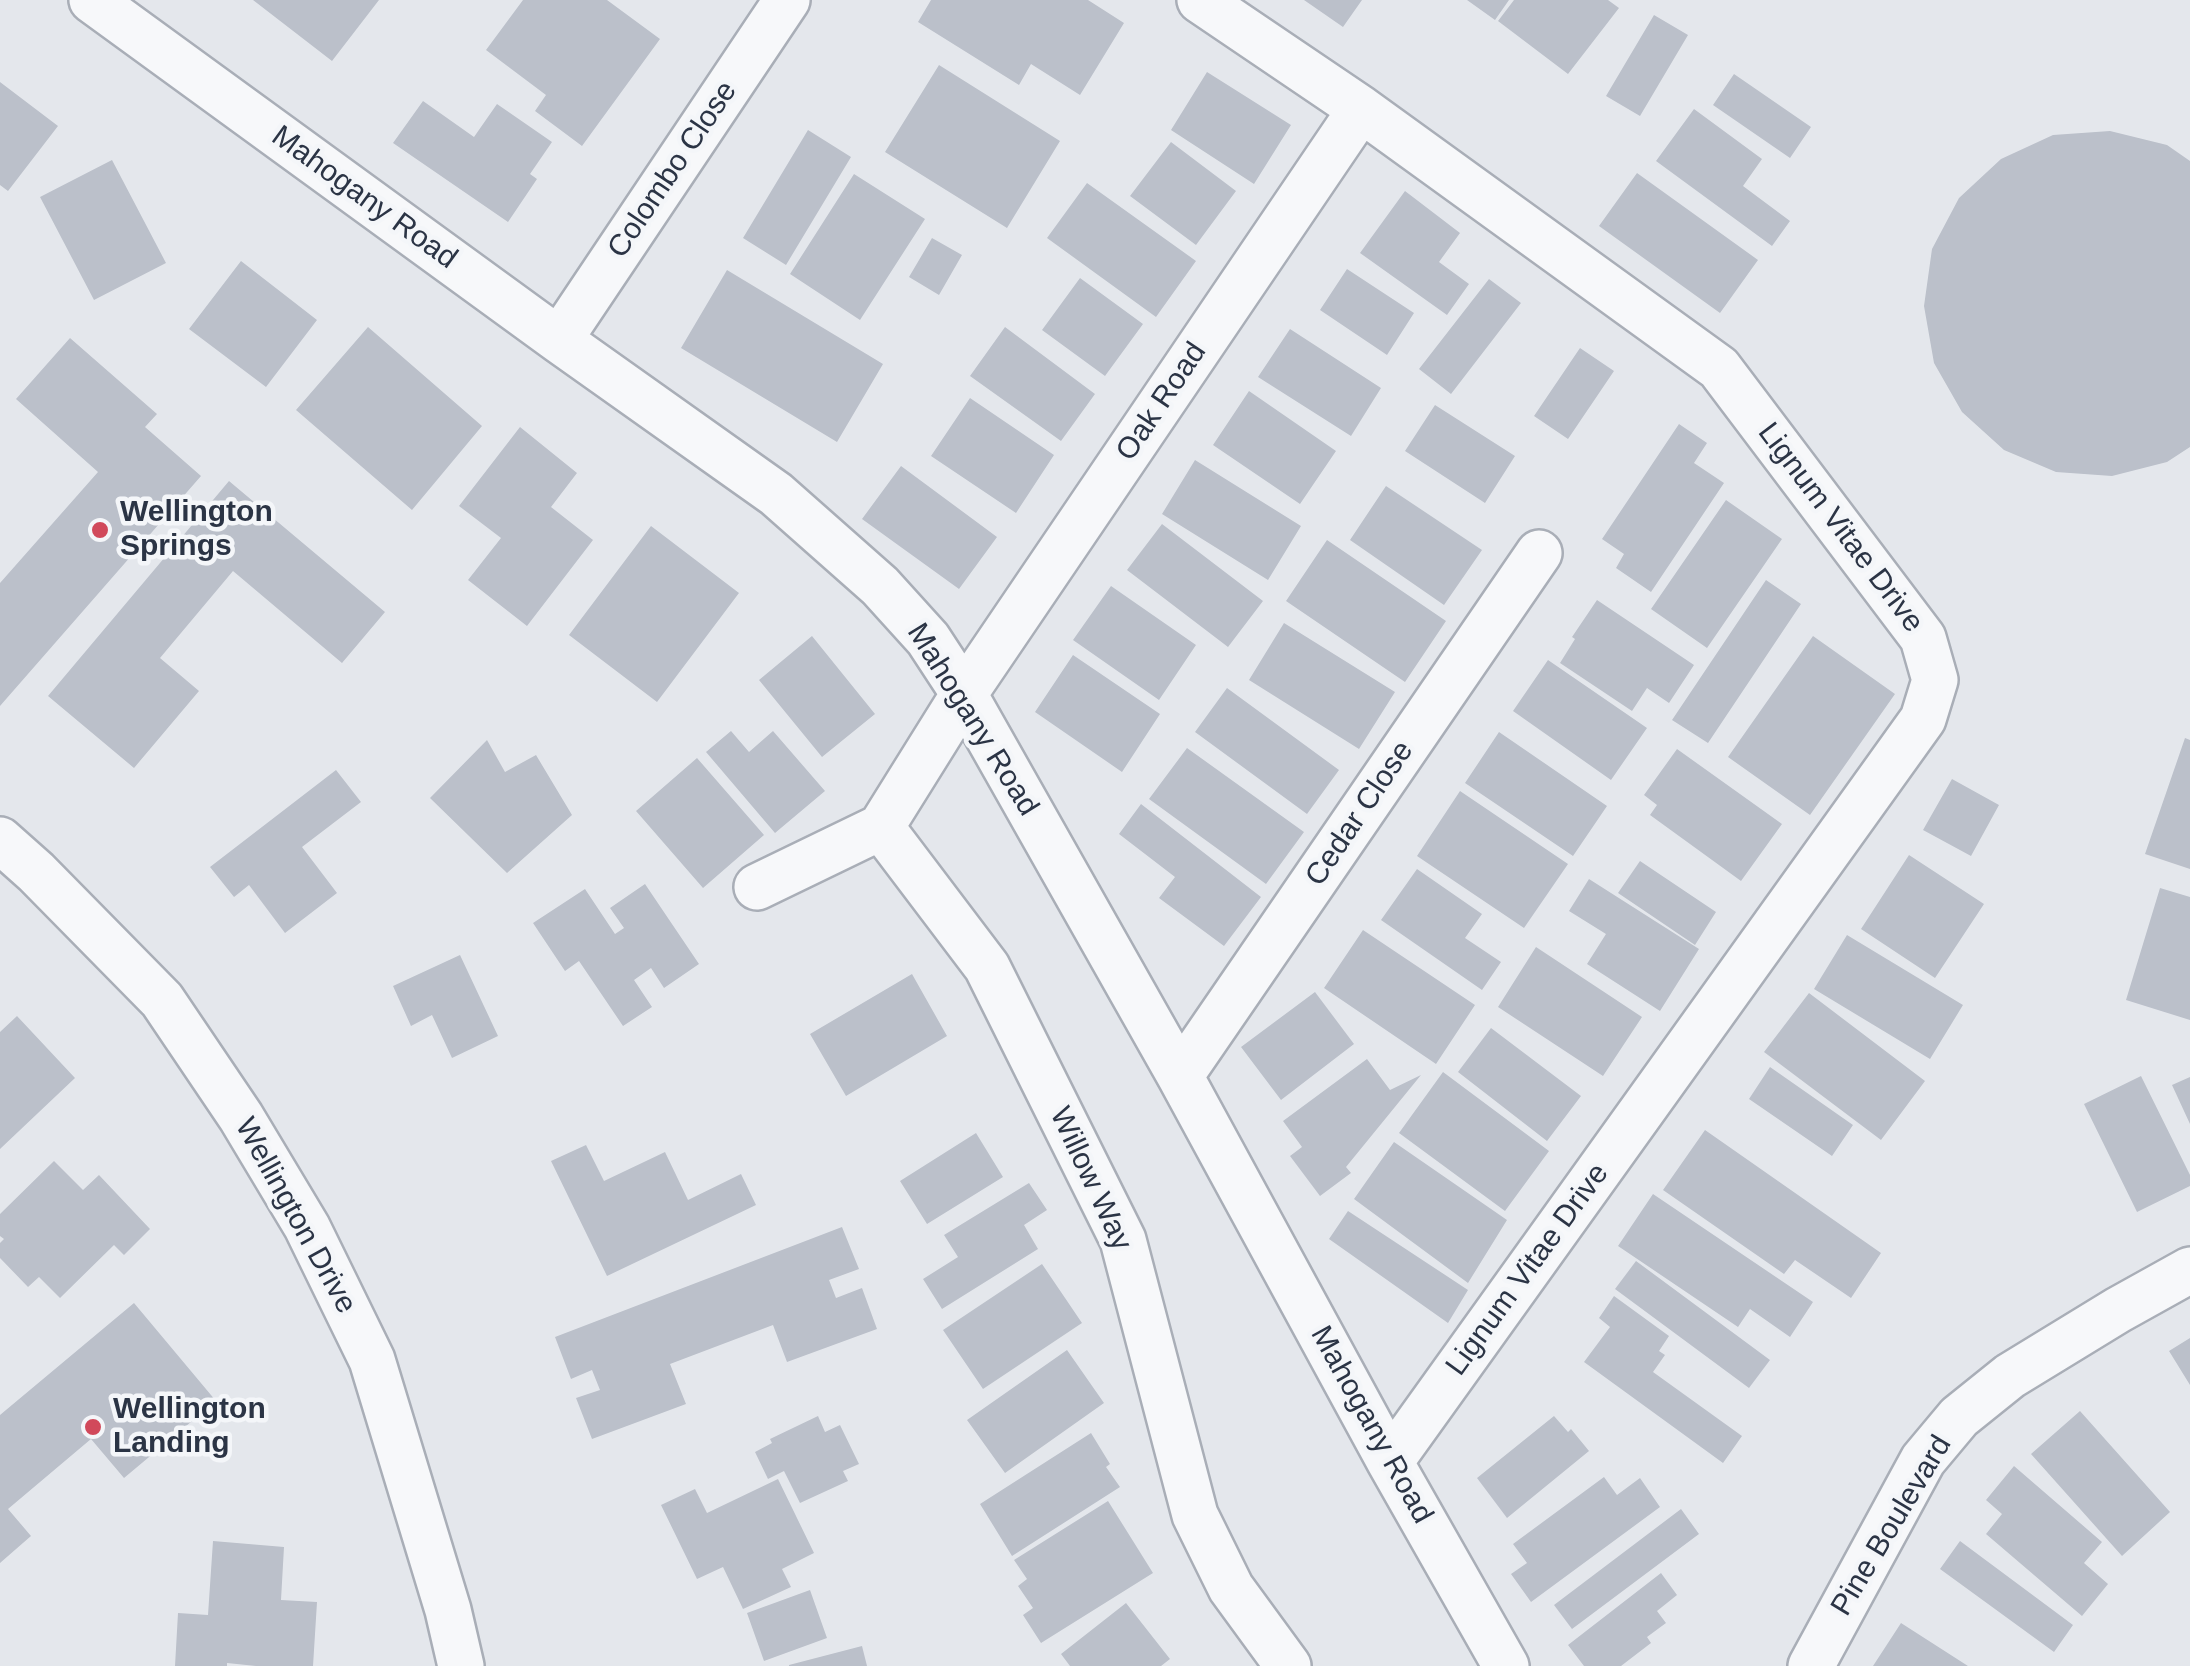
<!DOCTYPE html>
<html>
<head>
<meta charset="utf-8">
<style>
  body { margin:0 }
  canvas { display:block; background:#e4e7ec }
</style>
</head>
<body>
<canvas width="2190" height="1666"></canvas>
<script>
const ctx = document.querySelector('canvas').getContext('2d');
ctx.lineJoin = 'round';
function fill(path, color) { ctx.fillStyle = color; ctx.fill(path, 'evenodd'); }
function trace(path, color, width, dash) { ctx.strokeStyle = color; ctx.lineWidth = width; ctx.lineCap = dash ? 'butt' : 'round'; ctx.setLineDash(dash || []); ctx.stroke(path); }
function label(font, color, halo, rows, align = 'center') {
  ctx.font = font + ' Arial,sans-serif'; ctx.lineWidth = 9; ctx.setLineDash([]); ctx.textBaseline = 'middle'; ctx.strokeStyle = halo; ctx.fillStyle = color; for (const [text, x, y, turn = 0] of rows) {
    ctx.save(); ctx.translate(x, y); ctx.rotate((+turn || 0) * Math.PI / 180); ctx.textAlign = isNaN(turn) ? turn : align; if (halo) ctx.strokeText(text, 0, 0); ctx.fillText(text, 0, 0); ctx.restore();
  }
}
const building = new Path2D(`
  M253,0H379L332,61Z
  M523,0H607L660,39L582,146L535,111L546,95L486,50Z
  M931,0H1088L1124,23L1080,95L1031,64L1019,85L918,22Z
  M1304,0H1362L1343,27Z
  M1467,0H1509L1495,20Z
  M1514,0H1608L1619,8L1568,74L1498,21Z
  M1654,15L1688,35L1640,116L1606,96Z
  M939,65L1060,141L1007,228L885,152Z
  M1207,72L1291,125L1254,184L1171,130Z
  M1734,74L1811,127L1790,158L1713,105Z
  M0,82L58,126L8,191L0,185Z
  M423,101L474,137L497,104L552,142L530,174L537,179L508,222L393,143Z
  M1694,109L1762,159L1743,186L1790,221L1772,246L1656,161Z
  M808,130L851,157L786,265L743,238Z
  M2110,131L2167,145L2190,161V447L2167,462L2112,476L2056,472L2004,450L1962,412L1934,363L1924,306L1932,249L1959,198L2001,159L2053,135Z
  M1171,142L1236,191L1196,245L1130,196Z
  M112,160L166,263L94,300L40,197Z
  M1637,173L1758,260L1720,313L1599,226Z
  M854,174L925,219L860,320L790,274Z
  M1087,183L1196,261L1156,317L1047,238Z
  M1405,191L1460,233L1439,262L1469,284L1447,315L1360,253Z
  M932,238L962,255L939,295L909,277Z
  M241,261L317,320L266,387L189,329Z
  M1347,269L1414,313L1387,355L1320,310Z
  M727,270L883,364L837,442L681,348Z
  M1080,278L1143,324L1105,376L1042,330Z
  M1489,279L1521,303L1451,394L1419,369Z
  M368,327L482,426L412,510L296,410Z
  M1005,327L1095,394L1061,441L970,376Z
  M1290,329L1381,388L1351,436L1258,377Z
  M70,338L157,414L145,427L201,476L0,706V583L98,472L16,399Z
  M1580,348L1614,371L1568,439L1534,416Z
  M1249,391L1336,451L1300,504L1213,445Z
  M970,398L1054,455L1016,513L931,456Z
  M1435,405L1515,456L1485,503L1405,451Z
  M1679,424L1707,443L1694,463L1724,483L1651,592L1616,568L1624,554L1602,539Z
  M520,427L577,473L551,507L593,540L527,626L468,580L501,538L459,506Z
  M1195,460L1301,526L1268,580L1162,514Z
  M901,466L997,537L959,589L862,519Z
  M229,481L385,612L342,663L233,571L160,658L199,691L134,768L48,696Z
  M1386,486L1482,550L1444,605L1350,540Z
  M1726,500L1782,539L1707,648L1651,609Z
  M1162,524L1263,601L1228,647L1127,570Z
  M651,526L739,593L657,702L569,635Z
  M1327,540L1446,621L1405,682L1286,601Z
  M1766,580L1801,604L1708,743L1672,720Z
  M1111,586L1196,645L1159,700L1073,640Z
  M1597,600L1694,665L1669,703L1647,688L1632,711L1560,663L1575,639L1572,637Z
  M1284,623L1395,692L1359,749L1249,680Z
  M812,636L875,714L822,757L759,680Z
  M1813,636L1895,694L1810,815L1728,757Z
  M1073,655L1160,714L1122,772L1035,712Z
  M1548,660L1647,728L1611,780L1513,711Z
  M1227,688L1339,770L1307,814L1195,732Z
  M731,731L749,752L773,731L825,791L775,833L706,752Z
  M1499,732L1607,806L1573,856L1465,783Z
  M2185,738L2190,740V869L2145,854Z
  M487,740L505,772L536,755L572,815L507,873L430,798Z
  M1187,748L1304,832L1266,884L1149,799Z
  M1677,749L1782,824L1741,881L1650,815L1657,805L1644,795Z
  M697,758L764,835L703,888L636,811Z
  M336,770L361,802L302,847L337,893L285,933L249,885L234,897L210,867Z
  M1952,779L1999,805L1971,856L1923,830Z
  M1460,791L1568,864L1524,928L1417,856Z
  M1141,804L1261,897L1224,946L1159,898L1175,877L1119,834Z
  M1909,855L1984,904L1935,978L1861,929Z
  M1640,861L1716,912L1695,945L1618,893Z
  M1417,869L1482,914L1465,938L1501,962L1482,990L1381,920Z
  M1589,879L1699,949L1660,1011L1587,964L1606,934L1569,911Z
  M645,884L699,964L664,988L651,968L634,980L652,1007L623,1026L579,961L565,971L533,923L585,889L615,934L624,928L610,908Z
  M2160,888L2190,897V1020L2126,1000Z
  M1363,930L1475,1005L1436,1064L1324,988Z
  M1847,935L1963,1005L1930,1059L1814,989Z
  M1536,947L1642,1017L1603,1076L1498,1007Z
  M460,955L498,1036L452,1058L432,1015L411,1026L393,986Z
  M912,974L947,1036L846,1096L810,1034Z
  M1315,992L1354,1044L1281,1100L1241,1047Z
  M1809,993L1925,1081L1881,1140L1764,1052Z
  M17,1016L75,1078L0,1149V1032Z
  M1491,1028L1581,1096L1547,1141L1458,1072Z
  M1367,1059L1390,1090L1421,1075L1346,1167L1351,1173L1320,1196L1290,1156L1302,1147L1283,1121Z
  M1770,1067L1853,1125L1832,1156L1749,1099Z
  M1443,1072L1549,1151L1505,1211L1399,1133Z
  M2141,1076L2190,1175V1186L2137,1212L2084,1104Z
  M2190,1077V1124L2172,1085Z
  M1705,1130L1881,1253L1851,1298L1795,1260L1784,1274L1663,1190Z
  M976,1133L1003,1177L927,1224L900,1181Z
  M1394,1142L1507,1220L1468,1283L1354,1199Z
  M586,1145L604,1181L665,1152L688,1200L741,1174L756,1205L607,1276L551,1161Z
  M54,1161L83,1190L99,1175L150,1229L124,1255L114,1245L60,1298L39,1277L28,1287L0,1258V1243L4,1239L0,1236V1214Z
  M1029,1183L1047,1210L1024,1225L1038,1249L942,1309L923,1279L958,1257L944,1235Z
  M1653,1194L1813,1302L1790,1337L1750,1309L1738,1327L1618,1246Z
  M1348,1211L1468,1290L1448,1323L1329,1239Z
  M842,1227L859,1269L829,1280L836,1298L862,1288L877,1329L787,1362L773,1325L670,1364L686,1404L592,1439L576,1398L600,1390L592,1370L571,1379L555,1337Z
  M1636,1261L1770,1360L1749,1388L1615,1289Z
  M1042,1264L1082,1323L983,1389L943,1330Z
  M1614,1296L1669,1336L1659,1351L1665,1355L1653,1372L1742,1436L1723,1463L1584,1362L1610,1327L1599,1318Z
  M134,1303L216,1401L124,1478L91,1439L8,1509L31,1536L0,1563V1415Z
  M2190,1338V1385L2169,1351Z
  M1067,1350L1104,1403L1005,1473L967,1420Z
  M2080,1411L2170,1512L2122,1556L2031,1454Z
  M818,1416L825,1432L840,1425L859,1464L843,1471L848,1481L800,1503L784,1471L768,1479L755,1452L772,1443L770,1439Z
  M1554,1416L1568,1432L1571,1429L1589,1451L1507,1518L1477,1478Z
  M1091,1433L1110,1464L1106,1467L1120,1487L1012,1556L980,1504Z
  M2014,1466L2102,1542L2084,1563L2108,1584L2082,1616L1986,1534L2002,1514L1986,1500Z
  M1604,1477L1617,1495L1640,1478L1660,1507L1531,1602L1511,1574L1527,1563L1513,1544Z
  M778,1479L814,1553L782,1569L791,1587L743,1609L723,1567L697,1579L661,1505L695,1489L707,1513Z
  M1108,1501L1153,1573L1041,1643L1023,1615L1033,1608L1018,1586L1027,1579L1014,1560Z
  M1681,1509L1699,1534L1572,1629L1554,1605Z
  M213,1541L284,1547L281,1600L317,1602L313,1666H256L227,1663V1666H175L178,1613L208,1615Z
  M1960,1541L2073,1625L2054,1652L1940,1569Z
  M1661,1573L1677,1595L1657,1611L1666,1623L1647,1637L1651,1643L1621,1666H1584L1568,1645Z
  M810,1590L827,1638L764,1661L747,1613Z
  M1126,1603L1170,1659L1161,1666H1070L1061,1654Z
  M1901,1623L1968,1666H1873Z
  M862,1646L867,1666H789V1665Z`);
const street = new Path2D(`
  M92,0L559,340L776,494L880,586L928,639L964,694L1180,1076L1390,1462L1506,1666
  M1200,0L1361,109L1719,368L1923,638L1935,680L1923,719L1390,1462
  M559,340L787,0
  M881,827L987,967L1123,1240L1195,1515L1231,1588L1288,1666
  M0,840L36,872L162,1000L241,1117L307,1227L372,1360L448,1610L461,1666
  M757,887L881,827L964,694L1361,109
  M1180,1076L1539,553
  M1811,1666L1923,1460L1959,1417L2010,1376L2118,1310L2190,1270`);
const markers = [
  [100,530,10,"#d1495b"],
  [93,1427,10,"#d1495b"]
];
const streetNames = [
  ["Colombo Close",673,170,-56],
  ["Mahogany Road",364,198,36],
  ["Oak Road",1162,402,-56],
  ["Lignum Vitae Drive",1840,528,53],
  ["Mahogany Road",972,720,58],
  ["Cedar Close",1360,814,-56],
  ["Willow Way",1090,1179,65],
  ["Wellington Drive",295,1216,61],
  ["Lignum Vitae Drive",1528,1270,-54],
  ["Mahogany Road",1371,1425,61],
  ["Pine Boulevard",1892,1526,-59]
];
const poiNames = [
  ["Wellington",120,513],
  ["Springs",120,547],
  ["Wellington",113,1410],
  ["Landing",113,1444]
];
fill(building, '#bbc0ca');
trace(street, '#a9aeb7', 50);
trace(street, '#f7f8fa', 45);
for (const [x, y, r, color] of markers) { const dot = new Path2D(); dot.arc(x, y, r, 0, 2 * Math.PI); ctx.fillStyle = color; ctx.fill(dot); trace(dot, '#f4f6f9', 4); }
label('30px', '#2b3445', '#f4f6f9', streetNames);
label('bold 30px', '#2b3445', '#f4f6f9', poiNames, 'left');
</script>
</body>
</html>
